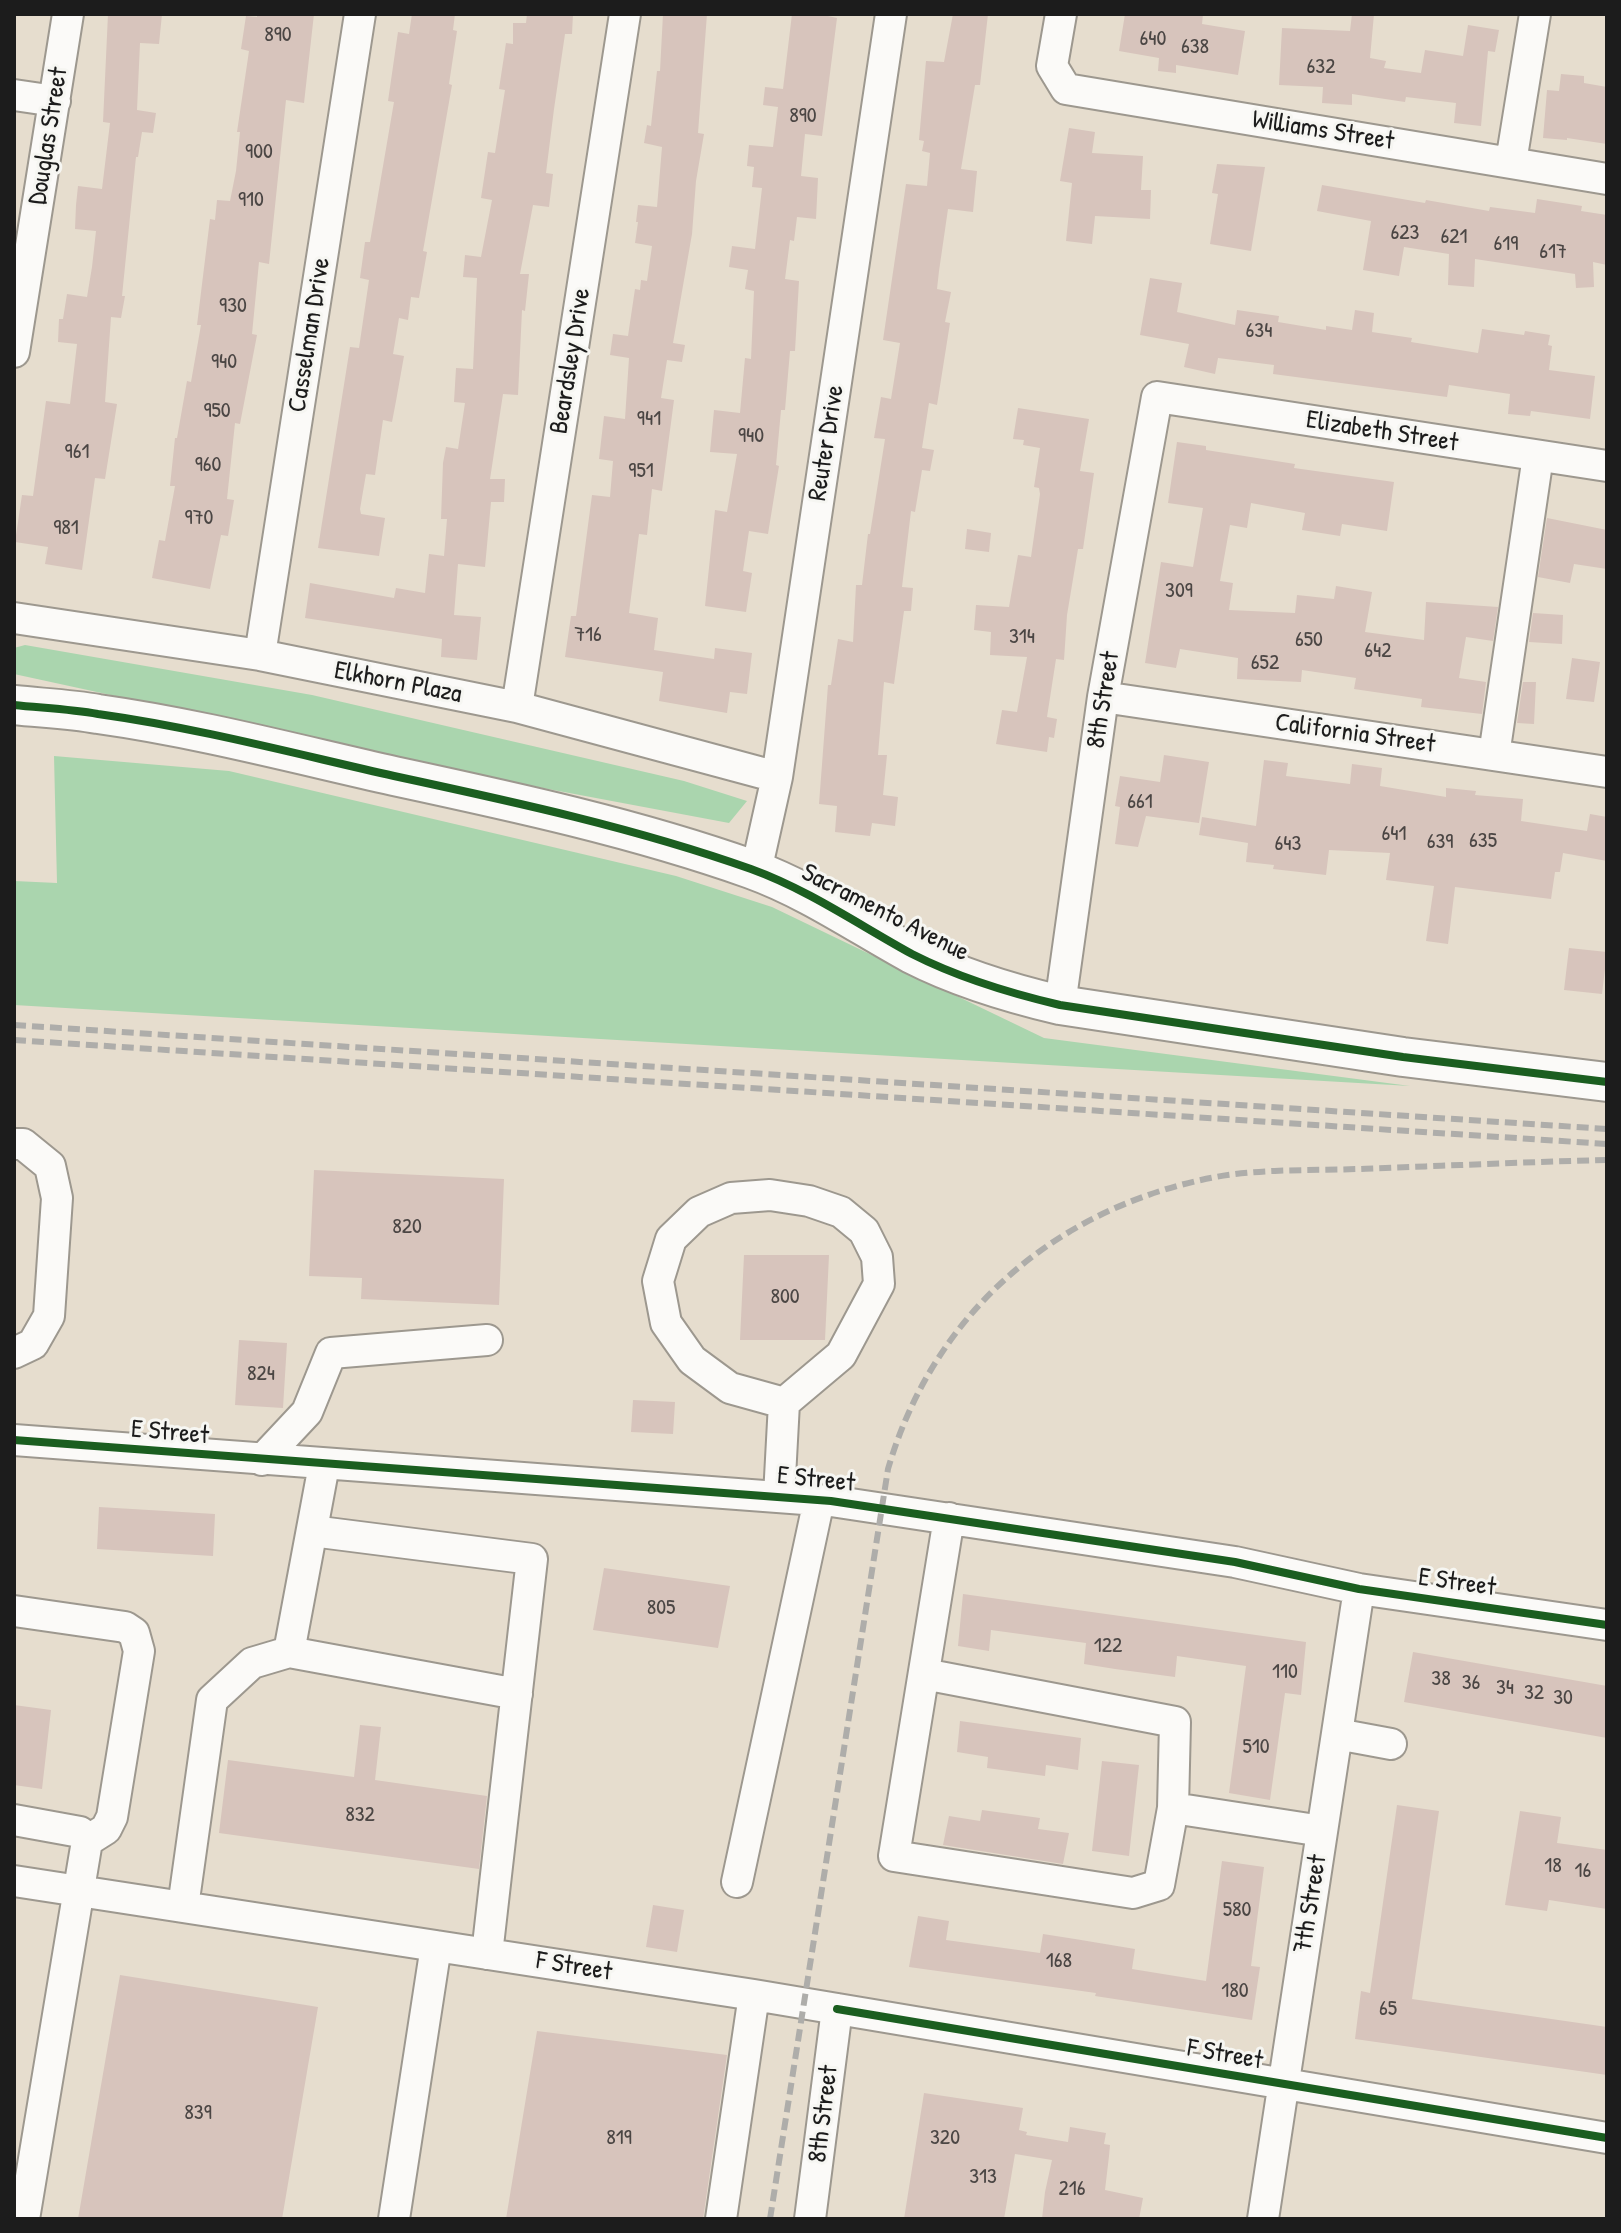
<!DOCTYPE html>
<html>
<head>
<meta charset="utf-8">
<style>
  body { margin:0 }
  #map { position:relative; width:1621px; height:2233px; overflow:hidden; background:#e6ddce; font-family:"Patrick Hand",sans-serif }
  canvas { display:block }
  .frame { position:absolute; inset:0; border:16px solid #1c1c1c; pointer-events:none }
</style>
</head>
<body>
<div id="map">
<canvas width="1621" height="2233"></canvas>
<div class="frame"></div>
</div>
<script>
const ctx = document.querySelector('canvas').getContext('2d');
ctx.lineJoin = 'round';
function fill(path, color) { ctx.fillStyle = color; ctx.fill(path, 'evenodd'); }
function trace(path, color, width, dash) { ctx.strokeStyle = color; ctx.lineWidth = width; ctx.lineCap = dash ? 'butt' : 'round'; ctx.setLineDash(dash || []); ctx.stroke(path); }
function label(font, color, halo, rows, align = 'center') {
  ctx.font = font + ' "Patrick Hand",sans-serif'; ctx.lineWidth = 6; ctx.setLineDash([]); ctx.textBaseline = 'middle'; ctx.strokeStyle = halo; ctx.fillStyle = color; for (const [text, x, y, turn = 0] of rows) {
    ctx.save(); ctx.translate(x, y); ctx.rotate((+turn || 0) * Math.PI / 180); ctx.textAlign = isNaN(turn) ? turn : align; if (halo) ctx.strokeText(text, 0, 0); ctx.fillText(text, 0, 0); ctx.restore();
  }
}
const green = new Path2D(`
  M25,645L312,695L684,781L747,801L729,823L516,783L14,674V648Z
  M54,756L229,771L676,876L772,907L1044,1038L1410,1086L14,1005V881L57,883Z`);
const building = new Path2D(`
  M108,14H162L159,44L140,43L137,110L156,113L153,133L142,132L138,157H136L122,296H125L121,318L111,317L105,402L117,404L105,479L95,478L82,570L45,564L48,547L15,542L22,495L33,496L46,401L70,404L77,344L58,342L59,319H63L67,294L87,297L92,267L96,231L75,229L76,205L78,186L102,189L110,123L103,122Z
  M257,14H314L304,103L286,100L269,264L259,262L252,334L257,335L240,424L235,423L227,499L234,500L228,536L221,535L210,589L152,578L159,540L165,541L175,486H170L175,438H177L187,381L191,382L201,325H197L210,219L215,220L217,200L230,201L236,171L240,132H237L249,51L241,49L246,16L257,17Z
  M412,14H455L453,30L457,31L449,84L452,85L423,251L427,252L419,298L411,297L408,320L399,318L393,354L404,356L396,401L392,422L383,420L375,475L366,474L360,509L361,514L385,518L379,556L318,548L350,347L359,348L369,280L360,278L365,242H370L394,102L388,101L398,32L409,34Z
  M527,14H573L572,34H565L554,109L546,173L553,174L549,207L533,205L520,274H529L525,311L522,310L518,395L503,394L490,479H505L504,502H491L485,567L458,564L454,615L481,617L477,660L441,657L442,639L305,618L310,583L394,598L396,588L425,593L429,554L444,556L447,519H441L443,463L446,447L458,449L465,403L454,402L456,368L473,369L477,278L463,277L465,255L481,257L492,200L481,198L488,152L495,153L505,90L499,89L506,43L513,44V23H526Z
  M663,14H707L698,133L704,134L696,181L692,234L673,343L685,345L682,362L667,360L661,398L674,400L662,491L652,489L647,535L639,534L629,613L658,618L654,650L714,659L715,648L752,653L747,694L730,692L727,713L659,701L663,672L565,657L571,616H576L592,495L610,497L613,461L599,459L604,416L625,419L629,358L610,355L613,334L628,336L635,289L640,290L641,280L647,281L652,246L635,243L638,222H636L638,205L657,207L662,147L644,143L647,125L651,126L657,71H660Z
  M792,14H828V16L837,18L822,136L805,134L801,176L818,178L816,219L797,217L794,241L790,240L785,279L799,281L795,351H790L785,410H781L776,465L779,466L768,534L749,531L743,571L752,573L746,612L705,606L715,510L727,512L737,454L710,452L714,410L740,413L745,358L751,359L754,291L745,289L748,270L729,267L732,246L755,249L762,188L752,187L754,167L747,166L749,145L773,147L778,107L763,105L765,87L783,89Z
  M953,14H988L980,85H975L961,169L977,171L973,212L948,209L939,271L937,289L951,292L945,322L950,323L937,405L929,403L922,448L934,450L930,471L922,470L915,512L911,511L902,587L913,588L911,611H904L894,684L884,682L878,755H887L883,795L898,797L895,826L872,823L870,836L835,832L837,806L819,804L828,685H831L838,639L853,642L856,585H862L868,534H870L885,439L874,438L881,397L891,399L900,343L883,340L906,184L927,186L930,153L922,151L924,141L919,140L926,61L944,62Z
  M1125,14H1203L1202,24L1245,31L1238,75L1176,65V73L1158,71L1159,58L1119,51Z
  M1352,14H1374L1370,58L1386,61L1384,68L1421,73L1425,50L1463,56L1468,25L1499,30L1495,52L1488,51L1481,126L1454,123L1456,103L1406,97L1405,102L1352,94V105L1322,103L1323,87L1279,85L1282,28L1350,31Z
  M1561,74L1584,76V83L1607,87V144L1567,138V140L1543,138L1547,90L1559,91Z
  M1069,128L1095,132L1092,153L1143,156L1141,190H1151L1150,219L1095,216L1092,244L1066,241L1072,183L1060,181Z
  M1217,164L1265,167L1251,251L1210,244L1218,194L1212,193Z
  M1322,185L1425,203L1426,200L1489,211L1490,207L1535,213L1537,199L1582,206L1581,211L1607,215V265L1593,262L1594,287L1576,288L1575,274L1475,259L1474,287L1448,285L1449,254L1404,247L1399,276L1363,270L1371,221L1317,211Z
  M1150,278L1182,283L1177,312L1235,325L1237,310L1279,316L1278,322L1326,330V326L1352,330L1355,310L1374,313L1372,332L1412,338L1411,342L1478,353L1482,329L1524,335L1525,331L1550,335L1548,345L1552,346L1549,370L1595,376L1590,419L1531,411L1530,416L1508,414L1510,394L1449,385L1447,397L1273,374L1274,365L1218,358L1215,374L1184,367L1189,344L1140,335Z
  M1018,408L1089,419L1080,471L1094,473L1083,549H1078L1067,615L1064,660L1056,659L1047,717L1057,719L1054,738L1049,737L1047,752L996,744L1002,710L1017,712L1027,657L990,655L991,632L974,630L976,605L1009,607L1018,555L1031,557L1040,494L1039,488L1034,487L1040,448L1023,445L1024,440L1013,439Z
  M1177,442L1206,446V450L1295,464L1294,468L1394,482L1387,531L1342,524L1340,536L1302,530L1305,513L1251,503L1247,528L1230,525L1220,581L1233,583L1229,610L1295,613L1297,595L1334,599L1336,586L1372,592L1365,632L1424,640L1426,602L1498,607L1493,641L1466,637L1459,678L1486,682L1482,714L1421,707L1422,699L1354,689L1356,678L1302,670L1301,682L1237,679L1238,658L1180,649L1176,668L1145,663L1161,562L1193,567L1203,508L1168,503Z
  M1547,518L1607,530V569L1574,564L1570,583L1538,577Z
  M967,529L991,533L989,552L965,549Z
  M1533,613L1563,615L1562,644L1529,642Z
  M1572,658L1600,662L1594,702L1566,699Z
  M1523,682H1536L1534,724L1517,723Z
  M1164,755L1209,762L1199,823L1146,816L1138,847L1115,844L1120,807L1115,806L1120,776L1160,782Z
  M1264,760L1288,763L1286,776L1350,784L1352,764L1382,768L1380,786L1446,797V788L1476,791L1475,795L1523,799L1521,821L1587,831L1590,814L1607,817V861L1563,853L1560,872H1555L1551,899L1455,887L1448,944L1426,941L1434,886L1386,880L1390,853L1329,850L1326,875L1273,869L1274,865L1246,862L1248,843L1199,835L1202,817L1256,826Z
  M1569,948L1607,952L1602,994L1564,990Z
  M314,1170L504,1179L499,1305L361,1299L362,1278L309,1276Z
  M744,1255H829L825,1340H740Z
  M239,1340L287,1343L283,1408L235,1405Z
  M633,1400L675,1402L673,1434L631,1432Z
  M99,1507L215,1514L213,1556L97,1549Z
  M604,1568L730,1586L718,1648L593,1630Z
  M963,1594L1306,1642L1301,1695L1285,1693L1270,1800L1229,1793L1246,1666L1177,1656L1175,1677L1115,1669L1084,1664L1086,1643L991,1630L989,1651L958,1646Z
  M1413,1652L1607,1686V1738L1404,1702Z
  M14,1705L51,1710L42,1789L14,1785Z
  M960,1721L1081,1738L1078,1770L1046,1765L1045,1776L987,1768L988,1757L957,1752Z
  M360,1725L381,1727L375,1780L487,1796L479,1869L219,1833L228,1760L354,1777Z
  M1102,1761L1139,1765L1129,1856L1092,1851Z
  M1397,1805L1439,1811L1412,1999L1607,2027V2075L1355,2039L1361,1991L1370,1993Z
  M982,1810L1040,1818L1038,1829L1069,1833L1063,1864L943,1845L949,1816L980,1821Z
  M1520,1811L1561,1817L1557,1843L1607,1850V1909L1549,1900L1547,1911L1505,1905Z
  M1222,1861L1264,1867L1251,1966L1260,1967L1252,2020L1095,1996L1096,1993L909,1967L918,1916L949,1921L946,1940L1040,1953L1043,1934L1075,1939L1135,1949L1132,1969L1206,1981Z
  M653,1905L684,1910L677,1952L646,1947Z
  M120,1975L318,2007L282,2219H78Z
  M537,2031L727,2055L703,2219H506Z
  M924,2093L1023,2108L1019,2130L1027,2132L1026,2135L1068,2142L1070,2127L1106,2133L1104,2144L1110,2145L1109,2156L1105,2190L1143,2198L1139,2219H1042L1045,2192L1052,2160L1015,2154L1004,2219H904Z`);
const minor = new Path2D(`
  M1061,14L1052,66L1066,89L1607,179
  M14,95L55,101
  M1511,162L1535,14
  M14,352L68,14
  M14,618L260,655L517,707L777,777
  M260,655L360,14
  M1103,697L1607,772
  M517,707L625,14
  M1494,755L1538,456
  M756,871L777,777L891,14
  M1060,1005L1103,697L1157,397L1607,466
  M14,1144H23L50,1166L57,1198L49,1316L33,1344L14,1353
  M14,1440L831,1501L1235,1562L1359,1589L1607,1625
  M262,1460L307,1412L331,1353L487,1340
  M779,1496L784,1403L841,1355L879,1284L877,1257L864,1231L841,1212L809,1201L770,1195L731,1198L699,1212L671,1239L658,1281L666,1323L692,1360L730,1388L784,1403
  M949,1518L894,1856L1133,1893L1159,1885L1173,1808L1322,1831
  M312,1531L532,1559L487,1954
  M14,1611L125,1627L134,1633L139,1651L112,1817L106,1829L87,1841
  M289,1652L517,1694
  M924,1674L1175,1722L1173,1808
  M1337,1734L1391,1744
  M14,1820L80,1832L87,1841L24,2219
  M14,1881L754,1995L1607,2138
  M737,1882L819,1500
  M183,1907L212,1700L252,1663L289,1652L324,1465
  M394,2219L436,1946
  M721,2219L754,1995
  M810,2219L837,2009
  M1263,2219L1359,1589`);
const major = new Path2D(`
  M14,705C42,708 70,709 98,714C198,728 296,754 394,776C515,802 635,828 751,869C809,890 859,925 912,954C959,978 1009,993 1060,1005L1403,1057L1607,1082`);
const rail = new Path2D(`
  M14,1025L1607,1129
  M14,1040L1607,1144
  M770,2219L888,1469C932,1318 1048,1214 1201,1180C1252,1168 1307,1171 1358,1169C1441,1166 1524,1162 1607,1160`);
const cycleway = new Path2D(`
  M14,705C42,708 70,709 98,714C198,728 296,754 394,776C515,802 635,828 751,869C809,890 859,925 912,954C959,978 1009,993 1060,1005L1403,1057L1607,1082
  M14,1440L831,1501L1235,1562L1359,1589L1607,1625
  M837,2009L1607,2138`);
const numberNames = [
  ["890",278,35],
  ["640",1153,39],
  ["638",1195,47],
  ["632",1321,67],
  ["890",803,116],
  ["900",259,152],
  ["910",251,200],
  ["623",1405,233],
  ["621",1454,237],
  ["619",1506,244],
  ["617",1553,252],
  ["930",233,306],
  ["634",1259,331],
  ["940",224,362],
  ["950",217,411],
  ["941",649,419],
  ["940",751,436],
  ["961",77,452],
  ["960",208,465],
  ["951",641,471],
  ["970",199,518],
  ["981",66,528],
  ["309",1179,591],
  ["716",588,635],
  ["314",1022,637],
  ["650",1309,640],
  ["642",1378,651],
  ["652",1265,663],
  ["661",1140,802],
  ["641",1394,834],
  ["635",1483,841],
  ["639",1440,842],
  ["643",1288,844],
  ["820",407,1227],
  ["800",785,1297],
  ["824",261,1374],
  ["805",661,1608],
  ["122",1108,1646],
  ["110",1285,1672],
  ["38",1441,1679],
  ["36",1471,1683],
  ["34",1505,1688],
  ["32",1534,1693],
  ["30",1563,1698],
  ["510",1256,1747],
  ["832",360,1815],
  ["18",1553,1866],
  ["16",1583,1871],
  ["580",1237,1910],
  ["168",1059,1961],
  ["180",1235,1991],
  ["65",1388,2009],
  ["839",198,2113],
  ["819",619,2138],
  ["320",945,2138],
  ["313",983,2177],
  ["216",1072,2189]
];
const streetNames = [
  ["Williams Street",1323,131,9],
  ["Douglas Street",49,136,-81],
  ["Casselman Drive",310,335,-81],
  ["Beardsley Drive",571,361,-81],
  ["Elizabeth Street",1382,432,9],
  ["Reuter Drive",827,443,-81],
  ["Elkhorn Plaza",398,683,11],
  ["8th Street",1104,700,-81],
  ["California Street",1355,734,8],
  ["Sacramento Avenue",885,913,27],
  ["E Street",170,1433,5],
  ["E Street",816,1480,6],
  ["E Street",1457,1583,8],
  ["7th Street",1311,1904,-81],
  ["F Street",574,1967,9],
  ["F Street",1225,2055,10],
  ["8th Street",824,2114,-83]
];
fill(green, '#aad5ae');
fill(building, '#d7c4bc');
trace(minor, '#9d988f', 34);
trace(major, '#9d988f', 42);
trace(minor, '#fbfaf8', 30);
trace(major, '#fbfaf8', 38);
trace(rail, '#aeadaa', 6, [12, 6]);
trace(cycleway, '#1b5e20', 8);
label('22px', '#4b4644', null, numberNames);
label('26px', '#1c1c1c', '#f6f6f2', streetNames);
</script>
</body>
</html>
